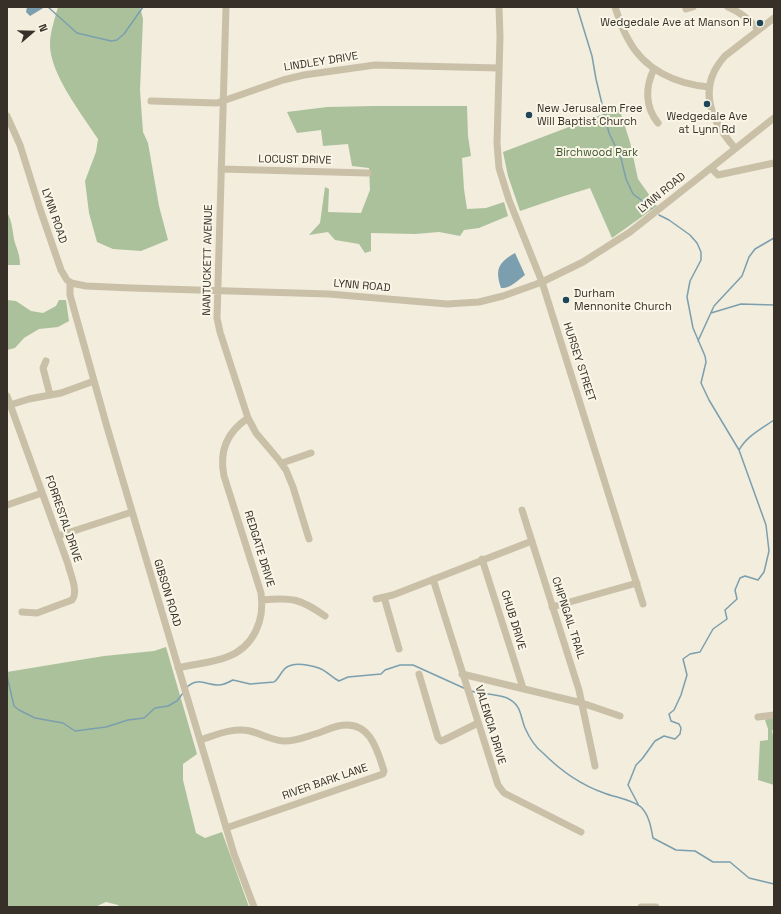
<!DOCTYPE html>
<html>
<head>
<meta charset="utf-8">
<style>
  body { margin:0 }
  #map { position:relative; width:781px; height:914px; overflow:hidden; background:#f2eddc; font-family:"Space Grotesk",sans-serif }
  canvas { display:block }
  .frame { position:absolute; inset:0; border:8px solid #373028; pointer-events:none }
  .north { position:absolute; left:12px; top:12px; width:40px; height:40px; -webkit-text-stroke:3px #f9f6e8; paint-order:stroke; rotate:70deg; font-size:11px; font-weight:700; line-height:16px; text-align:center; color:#373028 }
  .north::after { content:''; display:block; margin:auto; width:14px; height:18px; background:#373028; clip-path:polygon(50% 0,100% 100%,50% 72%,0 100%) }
</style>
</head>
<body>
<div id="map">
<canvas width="781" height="914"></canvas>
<div class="frame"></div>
<div class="north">N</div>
</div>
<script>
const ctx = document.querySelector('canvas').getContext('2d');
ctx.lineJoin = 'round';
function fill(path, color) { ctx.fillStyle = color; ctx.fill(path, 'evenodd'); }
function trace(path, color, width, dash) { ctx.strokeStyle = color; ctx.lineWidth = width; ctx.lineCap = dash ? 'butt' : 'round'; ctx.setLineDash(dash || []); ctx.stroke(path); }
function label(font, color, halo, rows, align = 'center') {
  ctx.font = font + ' "Space Grotesk",sans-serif'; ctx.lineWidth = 4; ctx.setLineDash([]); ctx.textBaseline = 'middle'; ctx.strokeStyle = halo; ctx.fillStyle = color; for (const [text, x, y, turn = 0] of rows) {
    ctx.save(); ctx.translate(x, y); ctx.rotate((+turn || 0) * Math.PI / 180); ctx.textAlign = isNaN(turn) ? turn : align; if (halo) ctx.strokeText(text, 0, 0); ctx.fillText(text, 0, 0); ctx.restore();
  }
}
const green = new Path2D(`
  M58,7H140L143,19L140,90L143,132L148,143L159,206L168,240L141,251L113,249L97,242L89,213L85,181L96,152L98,139C82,114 49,73 50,43C50,33 55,18 58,7Z
  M374,106H467L468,136L471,156L462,158L464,189L467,209L486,208L504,202L508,216L479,228L464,230L460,236L439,232L415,234L371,233V251L365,253L359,244L335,240L328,232L309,235L320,223L325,187L329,189L328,212L361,213L370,190L369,168L352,166L348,144L323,146L321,130L297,133L287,112L327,107Z
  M619,108L630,142L638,179L657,206L612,238L590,188L561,197L520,211L508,176L503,152Z
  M7,212C13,223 12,231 15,243C18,251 20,257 20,265H7Z
  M7,300L16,301L31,311L43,313L56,306L59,300H66L69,321L58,327L39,329L24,338L15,348L7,350Z
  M166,647L197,754L183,764V780L196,833L205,838L222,832L249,907H119L118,905L106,902L95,907H7V672L104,656L154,651Z
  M774,717V730H772L774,741V785L758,780L760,741L768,740V729L765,720L767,718Z`);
const water = new Path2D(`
  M27,7H45L30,16L26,12Z
  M515,253L525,275C518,280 510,289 501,288C495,269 498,263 515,253Z`);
const stream = new Path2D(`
  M48,7L77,33L111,41L117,40L124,34L143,7
  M577,7L592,56L596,79L609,133L621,158L626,179L633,194L652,208
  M711,313L741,304L774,305
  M698,341L714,306L742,276L749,257L755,249L774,238
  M739,450C747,436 761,429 774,420
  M7,676L14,706L19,710L35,718L63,723L75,731L106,727L128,720L144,718L155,708L168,706L177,701L183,693
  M186,688C200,674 210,689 224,684C227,683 231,681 233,680L250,684L274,682C280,678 282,668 289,666C297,662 319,666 326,672C331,675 333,678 339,681L348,677L381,674L385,670L400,665H413L466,689
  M471,691C482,694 496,694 507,698C522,705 520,716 525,728C529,737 535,747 543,753C560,770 581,785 604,793C614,797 633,800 641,807C649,815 651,827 653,838L676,850L695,851L713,862H730L749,878L774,884
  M638,804L628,785L636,765L642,759L655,741L664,736L675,739L680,734L681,728L679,724L671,721L669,714L674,710L681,695L687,675L683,659L690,654L700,652L713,629L727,619L725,610L737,599L735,590L740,578L745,576L758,580L764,572L769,551L766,525L739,450L709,400L701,383L706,362L705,356L693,328L687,297L690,281L701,260V252L697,243L690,235L669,220L659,215`);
const minor = new Path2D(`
  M226,7L217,318L220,332L248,418L256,433L278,459L286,470L293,487L309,539
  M499,7L500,37L497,143L499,168L509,200L542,282L643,604
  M615,7C619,18 622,29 628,39C644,70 676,84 709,87
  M728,7C740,12 750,20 758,29
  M686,9L693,7
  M654,69C645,87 645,107 658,123
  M151,101L217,103L283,80L304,75L375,65L499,68
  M7,116L20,145L40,209L61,270L67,280L71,283L86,286L131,288L329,294L447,304L479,302L503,296L542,282L583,262L630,232L774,118
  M735,148C711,121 696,88 725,56L774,18
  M711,168L718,175L774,163
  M221,169L368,173
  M70,282V295L107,427L185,690L234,854L254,907
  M46,361L43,368L50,395
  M7,396L68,564C70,574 79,591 72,600L37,613L22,612
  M10,405L29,399L61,393L94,381
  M282,463L311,453
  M7,505L42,493
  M522,510L579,690L595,766
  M58,536L132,512
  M482,559L523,688
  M433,579L498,785L504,793L581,832
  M384,597L399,649
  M376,599L393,595L532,541
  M262,600C292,597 301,599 325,616
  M552,607L637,583
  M178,668C194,664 212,663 227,657C254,647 265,620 261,593L224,476C219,452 227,432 248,418
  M419,674L438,738L441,741L444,740L478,723
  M462,674L582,703L620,716
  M758,717L774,715
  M200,740C216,735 233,727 250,731C262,734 273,741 285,741C296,741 305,737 315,734C322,732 330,728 338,726C369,719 377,748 384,771L383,774L226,828
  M641,907H656`);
const markers = [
  [760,23,4,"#1e4558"],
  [707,104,4,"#1e4558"],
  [529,115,4,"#1e4558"],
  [566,300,4,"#1e4558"]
];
const poiNames = [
  ["Wedgedale Ave at Manson Pl",752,23,"right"],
  ["New Jerusalem Free",537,109],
  ["Will Baptist Church",537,122],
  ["Wedgedale Ave",707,117,"center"],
  ["at Lynn Rd",707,130,"center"],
  ["Durham",574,294],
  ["Mennonite Church",574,307]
];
const streetNames = [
  ["LINDLEY DRIVE",321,62,-9],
  ["LOCUST DRIVE",295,160,1],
  ["LYNN ROAD",662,193,-39],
  ["LYNN ROAD",54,216,71],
  ["NANTUCKETT AVENUE",208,260,-89],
  ["LYNN ROAD",362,286,5],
  ["HURSEY STREET",579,362,72],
  ["FORRESTAL DRIVE",63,519,71],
  ["REDGATE DRIVE",259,549,73],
  ["GIBSON ROAD",167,593,73],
  ["CHIPNGAIL TRAIL",568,618,72],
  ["CHUB DRIVE",513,620,73],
  ["VALENCIA DRIVE",490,725,73],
  ["RIVER BARK LANE",325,782,-19]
];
const parkNames = [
  ["Birchwood Park",597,153]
];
fill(green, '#abc19c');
fill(water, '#7b9faf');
trace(stream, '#7b9faf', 1.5);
trace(minor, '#cac0a8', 7);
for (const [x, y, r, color] of markers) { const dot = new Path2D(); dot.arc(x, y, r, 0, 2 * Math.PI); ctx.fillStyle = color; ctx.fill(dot); trace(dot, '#f9f6e8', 1.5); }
label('11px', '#373028', '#f9f6e8', poiNames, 'left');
label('11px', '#373028', '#f9f6e8', streetNames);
label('11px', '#3c552c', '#f9f6e8', parkNames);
</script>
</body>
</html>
